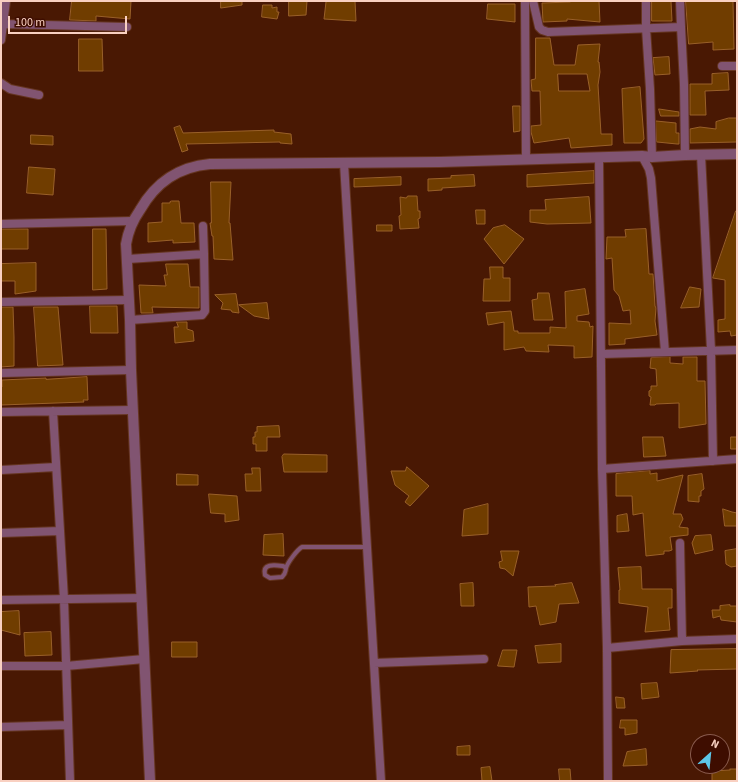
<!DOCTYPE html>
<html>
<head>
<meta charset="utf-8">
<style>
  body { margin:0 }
  #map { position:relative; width:738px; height:782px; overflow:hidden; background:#491803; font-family:"Source Sans 3",sans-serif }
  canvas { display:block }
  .frame { position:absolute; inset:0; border:2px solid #f9d0c1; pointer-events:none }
  .north { position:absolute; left:690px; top:734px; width:40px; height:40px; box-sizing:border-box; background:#3e0d00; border:1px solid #895b4d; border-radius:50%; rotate:27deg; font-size:11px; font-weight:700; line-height:16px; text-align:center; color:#f9d0c1 }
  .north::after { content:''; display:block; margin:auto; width:14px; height:18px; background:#5dc7e8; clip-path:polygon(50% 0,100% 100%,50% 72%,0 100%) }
  .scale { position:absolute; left:8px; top:16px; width:119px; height:18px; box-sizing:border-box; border:2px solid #f9d0c1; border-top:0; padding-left:5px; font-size:12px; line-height:14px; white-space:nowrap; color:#f9d0c1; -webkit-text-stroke:3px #3e0d00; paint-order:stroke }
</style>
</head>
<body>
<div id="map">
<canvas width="738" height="782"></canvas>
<div class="frame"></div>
<div class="north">N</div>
<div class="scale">100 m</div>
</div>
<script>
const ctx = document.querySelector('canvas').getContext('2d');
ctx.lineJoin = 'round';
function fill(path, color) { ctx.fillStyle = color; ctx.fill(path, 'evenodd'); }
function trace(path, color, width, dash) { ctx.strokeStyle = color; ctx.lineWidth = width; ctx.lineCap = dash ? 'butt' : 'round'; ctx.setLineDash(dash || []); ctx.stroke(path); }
const building = new Path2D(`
  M72,1H131L130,19L96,16V21L70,20Z
  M221,1H242V5L221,8Z
  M289,1H307L306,15L289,16Z
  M334,1H355L356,21L324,19L326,2Z
  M570,1H599L600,22L567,19V21L543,22L542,3L570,2Z
  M652,1H671L672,21H652Z
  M686,1H733L734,49L713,50V42L689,44Z
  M488,4H515V22L487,19Z
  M263,5H272V8L277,7V12H279L277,19L262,17Z
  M536,38H550L554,65H575L578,45L600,44L598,62H599L600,72L598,85L601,134H612V145L571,148L569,138L534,143L531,132V126L541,125L540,91H532L531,80L535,79ZM558,74H587L590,91H559Z
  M79,39H102L103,71H79Z
  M669,57L670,74L655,75L653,58Z
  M728,73L729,90L705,91L706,115H690V84H712V74Z
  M640,87L644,139L641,143H624L622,89Z
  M513,106H520V131L514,132Z
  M659,109L679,112V116H661Z
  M729,118H737V142L690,143V129L700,127L716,129V122Z
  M656,121L676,123V133H679V144H677L657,142Z
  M180,126L183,133L274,130V132L291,134L292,144L280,143V142L186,144L188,150L182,152L174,128Z
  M31,135L53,136V145L31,144Z
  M29,167L55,169L53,195L27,193Z
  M594,171V183L527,187V175Z
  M474,175L475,186L442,188V190L428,191V179L451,178V176Z
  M401,177V185L354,187V179Z
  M211,182H231L229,223H230L233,260L214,259L213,236H212L210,223H211Z
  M408,196H417L418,211H420V218L418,219L419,228L400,229L399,216L401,215L400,197L406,198Z
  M589,197L591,223L547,224L530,222V210H546L545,200Z
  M172,201H179L181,223H194L195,242L173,243V240L148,242V223L162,222V203H170V202Z
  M476,210H485V224H477Z
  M736,211H737V335L731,336L730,331L718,332V320L725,319V280L713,278Z
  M377,225H392V231H377Z
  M505,225L524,239L504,264L484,239L493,228Z
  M1,229H28V249H1Z
  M93,229H106L107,289L93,290Z
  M646,229L649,274H653L655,306L656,308L655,321L657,335L625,339V344L609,345V323L631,324L630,310L623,311L619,296L614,290L612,258L606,259L607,237H626L625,230Z
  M36,263V291L15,294V281H1V264Z
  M166,264H188L190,287H199V308L152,307L153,313H141L139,285L166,286L164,275H167Z
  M490,267H503V278H510V301H483L484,279H490Z
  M690,287L701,289L699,307L681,308Z
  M585,289L589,314L577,316V321L589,322L590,327L593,326L592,357L574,358V346L548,345L549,352L526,351L524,347L504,350V322L488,325L486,313L511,311L514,331H518V333H550V327L566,328L565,292Z
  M538,293H549L553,320H534L532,300L537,299Z
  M236,294L239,313L232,312L231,310L221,309L223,303L215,295Z
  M267,303L269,319L254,316L239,305Z
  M90,306H117L118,333H91Z
  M1,307H13L14,337V366L1,367Z
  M34,307H58L63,365L38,366Z
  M177,322H187V329L193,331L194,341L175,343L174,327H178Z
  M670,357V363L683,364V357H697V381H705L706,424L679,428V403L656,404L655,405H650L651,397L649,396V391L651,390V386H657L656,369L650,368L651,358Z
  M87,377L88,400H83L84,402L1,405V387H2V380L46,378V379Z
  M279,426L280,437H267V451H256V444H253V437H255V432H257V427Z
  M643,437H663L666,456L644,457Z
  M731,437H737V449H731Z
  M284,454L327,455V472H284L282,457Z
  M407,467L429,486L410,506L405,502L409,496L395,485L391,471H405Z
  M252,468H260L261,491H246L245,474H252Z
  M650,471V474L657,473V481L683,475L673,514H681L683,519L679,527L688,528V535L670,537L672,550L669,551H664V554L646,556L643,513L633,515L632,496H616V474Z
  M177,474L198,475V485H177Z
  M702,474L704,489L701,491V496H699V502L688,501V476Z
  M209,494L237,496L239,520L225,522V514L211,513Z
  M488,504V534L462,536L464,510Z
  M723,509L732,512L737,513V526H725Z
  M627,514L629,531L617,532V516Z
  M283,534L284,556L263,555L264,535Z
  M711,535L713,550L695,554L692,543L695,536Z
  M737,549V566L731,567L726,564L725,551Z
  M501,551H519L513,576L505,569L500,568L499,562L502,561Z
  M641,567L642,589H672V608H668L670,630L645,632L648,607L619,603V590H620L618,568Z
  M473,583L474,606H461L460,584Z
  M572,583L579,603L559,604L556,622L540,625L536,606L529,607L528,587L556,586L555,585Z
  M730,605V606H737V622L721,620L720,616L713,618L712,610H720V606Z
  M19,611L20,635L1,630V612Z
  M51,632L52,655L25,656L24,633Z
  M172,642H197V657H172Z
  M561,644V662L538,663L535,646Z
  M737,649V669L697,670L698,671L670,673L671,650Z
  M503,650H517L514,667L498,666Z
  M657,683L659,697L642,699L641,684Z
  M616,697L624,698L625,708H617Z
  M621,720H637V733L625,735V728H620Z
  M470,746V755H457V747Z
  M646,749L647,765L623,766L627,752Z
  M490,767L492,781H482L481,768Z
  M559,769H570L571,781H560Z
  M730,769H737V781H712V771L730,770Z`);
const service = new Path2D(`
  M286,568L283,566C275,565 262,563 265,575L270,578L282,577C286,573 285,573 286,568C288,562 297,550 302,547H367`);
const minor = new Path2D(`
  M525,1L526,160
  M533,1L539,27L542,30L548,32L681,27
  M646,1V28L650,89L652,157
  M680,1L681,27L684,84L685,155
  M3,24L127,27
  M1,40L6,1
  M722,66H737
  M1,83L10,89L39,95
  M701,155L711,350L713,461
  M642,156L649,169L651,178L665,352
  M599,158L602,469L607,648L608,781
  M344,163L381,781
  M1,224L133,221
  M203,226L204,254
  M128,259L204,254L205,311L202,315L130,320
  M1,302L129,300
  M602,354L737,350
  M1,373L131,370
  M53,411L64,599L70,781
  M1,412L133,410
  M602,469L737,459
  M1,470L56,467
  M1,533L60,531
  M680,543L682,641
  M1,600L142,598
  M607,648L682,641L737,639
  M374,663L484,659
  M1,666H66L144,659
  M1,727L68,725`);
const tertiary = new Path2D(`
  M150,781L131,370L130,320L126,244C128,232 133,220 140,210C156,182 178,167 210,164L440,162L642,156L652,157L685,155L737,154`);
fill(building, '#703d00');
trace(building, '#996029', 1);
trace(service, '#653521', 6);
trace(minor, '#653521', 10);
trace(tertiary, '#653521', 12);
trace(service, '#815471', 4);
trace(minor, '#815471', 8);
trace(tertiary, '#815471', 10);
</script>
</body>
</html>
